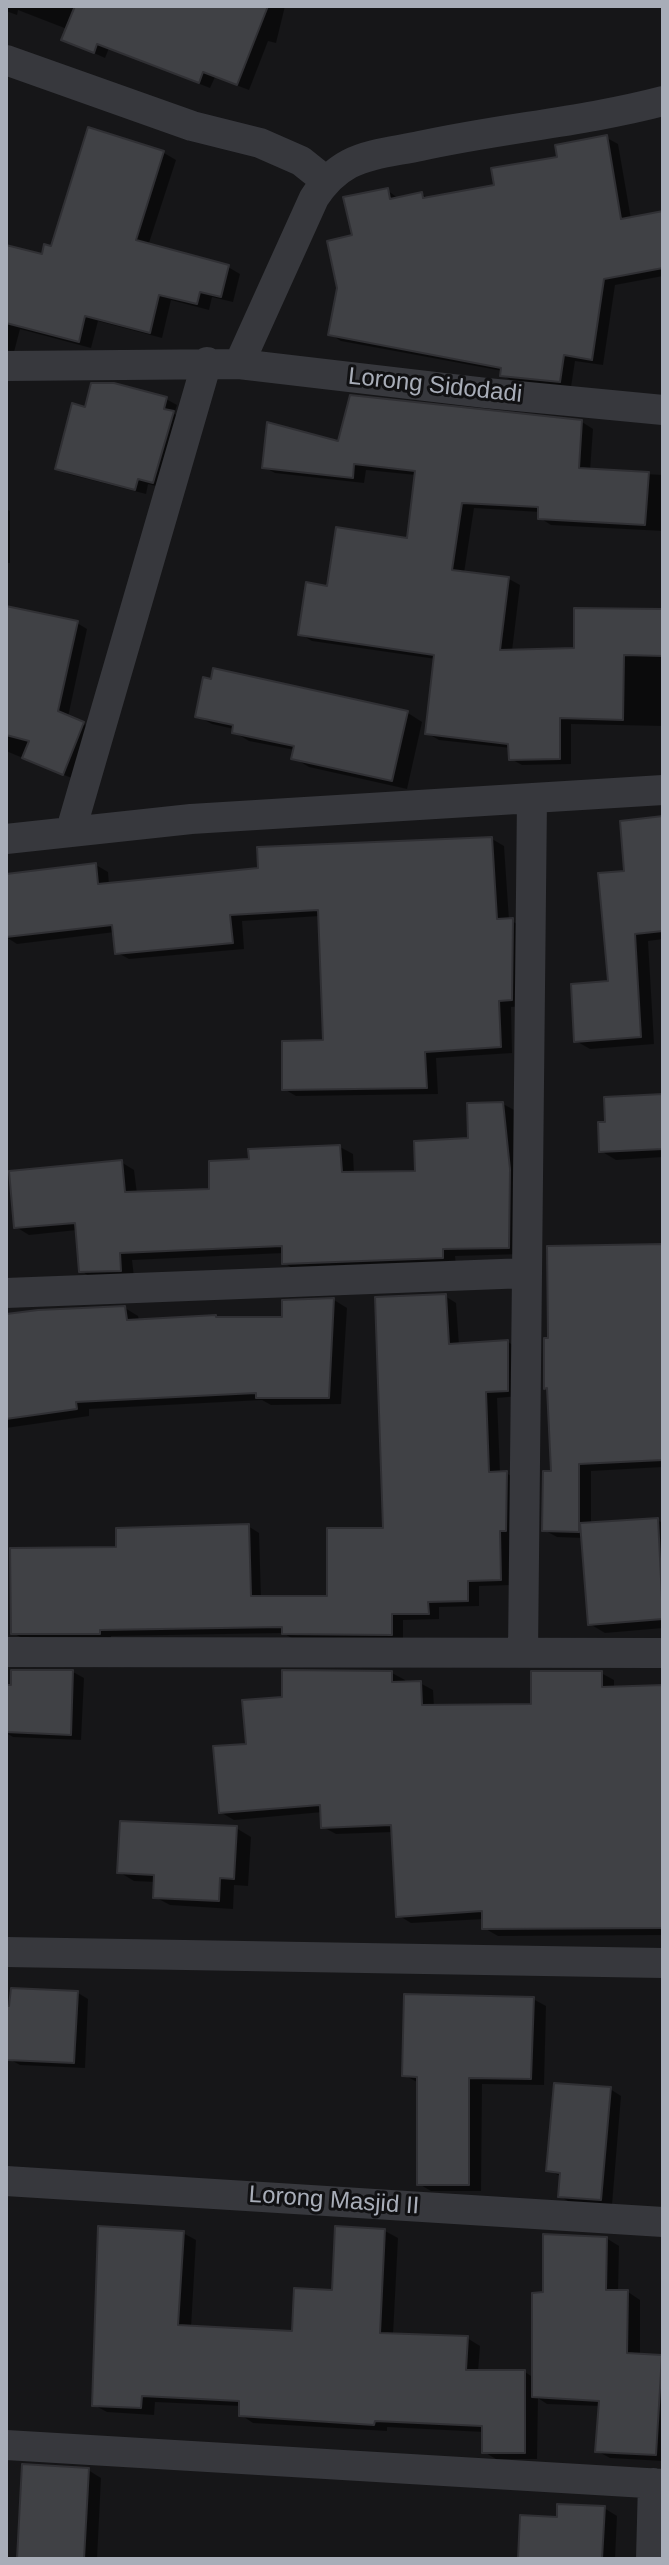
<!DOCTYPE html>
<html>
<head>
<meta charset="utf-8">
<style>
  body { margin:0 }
  #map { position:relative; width:669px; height:2565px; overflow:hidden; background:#161618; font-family:Arial,sans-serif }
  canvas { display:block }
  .frame { position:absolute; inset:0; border:8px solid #a8adb8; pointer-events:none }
</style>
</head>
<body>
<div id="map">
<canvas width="669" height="2565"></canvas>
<div class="frame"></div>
</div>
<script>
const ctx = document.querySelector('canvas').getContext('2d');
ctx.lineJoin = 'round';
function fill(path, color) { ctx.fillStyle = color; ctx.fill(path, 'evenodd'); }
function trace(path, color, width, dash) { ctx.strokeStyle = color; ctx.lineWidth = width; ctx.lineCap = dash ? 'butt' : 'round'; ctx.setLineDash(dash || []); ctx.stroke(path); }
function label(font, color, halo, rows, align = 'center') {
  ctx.font = font + ' Arial,sans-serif'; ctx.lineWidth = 6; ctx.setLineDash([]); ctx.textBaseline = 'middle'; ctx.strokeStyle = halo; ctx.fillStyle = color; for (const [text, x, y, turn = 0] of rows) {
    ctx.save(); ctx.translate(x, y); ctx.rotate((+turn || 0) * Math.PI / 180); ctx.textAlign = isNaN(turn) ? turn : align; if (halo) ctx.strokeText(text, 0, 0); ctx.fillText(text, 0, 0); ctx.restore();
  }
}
const shadow = new Path2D(`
  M6,6H285L276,43L268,41L249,90L215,77L210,88L109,48L105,58L63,39L67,29L18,10L17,15L6,11Z
  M90,130L164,153L176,160L148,246L228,267L240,274L233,302L212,297L209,310L171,300L162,338L98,321L91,348L20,329L14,352L6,350V247L43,256L53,249Z
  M607,138L618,144L631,219L663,213V276L615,285L603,365L575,361L571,387L514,382L502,375L503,371L341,341L330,334L354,237L387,190L399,199L422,194L429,199L497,187Z
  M166,399L177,405L174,414L184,419L164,488L148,484L146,494L68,474L57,468L86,409Z
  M582,422L593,429L590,471L663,475V531L551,525L540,518V512L474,508L464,573L509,579L520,585L512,651L576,650L663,611V726L571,724V764L522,765L511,759V748L439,740L427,733L436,659L312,641L300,634L329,588L408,540L416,475L366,470L364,483L275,473L264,467L340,443Z
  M6,509L10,511V563H6Z
  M6,608L77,623L87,629L68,717L93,729L74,779L6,751Z
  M215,670L408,713L422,722L407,789L309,767L294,758L295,750L249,741L234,732V729L212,724L197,716Z
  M663,819V939L648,941L654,1044L590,1049L576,1041L610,983L627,873Z
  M492,839L504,846L509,920L524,927L523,1006L511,1007L512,1053L436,1058L438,1094L296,1096L284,1089L325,1042L320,916L242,921L244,949L129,959L116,952L115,932L17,944L6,937V876L96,865L108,872L109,885L260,870Z
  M663,1096V1157L616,1160L601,1151L607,1123Z
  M503,1104L516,1111L522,1254L455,1256L456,1265L297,1271L284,1263V1253L132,1260L134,1277L94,1279L81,1271L77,1230L29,1235L16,1227L121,1162L134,1170L137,1194L211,1191L251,1161L340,1147L353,1154L354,1174L417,1173L470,1140Z
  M663,1246V1467L591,1471V1525L657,1520L663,1523V1628L605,1633L590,1624L583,1538L557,1537L544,1530L553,1473L549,1389L546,1387Z
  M445,1296L456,1303L459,1345L508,1342L519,1349V1396L497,1398L500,1473H506L518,1480L512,1585L479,1586V1606L439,1607V1619L403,1620V1640H295L283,1633L111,1636V1640L24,1639L13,1633L118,1549L248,1526L259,1533L261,1598H329L385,1530Z
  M334,1300L347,1308L341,1404L271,1405L262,1400L89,1409V1416L6,1428V1316L125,1308L138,1316L139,1321L216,1317L220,1319H283Z
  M73,1672L84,1678L81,1740L13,1737L6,1733V1687Z
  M392,1673L405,1680V1684L420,1683L433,1690L434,1707L533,1706L601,1673L614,1680V1688L663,1687V1935L498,1936L484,1928V1919L411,1923L398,1915L393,1832L336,1834L323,1827V1812L234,1820L220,1812L248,1745L284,1699Z
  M236,1828L251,1837L248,1886L234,1885L233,1909L170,1905L155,1897L156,1882L134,1881L119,1872Z
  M78,1993L88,1999L85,2068L20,2065L9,2059L6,2008Z
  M533,1999L546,2006L544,2085L482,2084L481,2191H431L419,2184V2083L404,2075Z
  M610,2089L621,2096L612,2205L571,2203L560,2196L562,2177L548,2170Z
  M385,2231L398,2238L393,2335L467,2338L480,2346L478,2372H525L534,2378L545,2294L606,2238L619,2246L618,2292H628L640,2300V2356L663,2358V2461L610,2458L597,2451L600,2406L547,2404L538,2398L537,2459H496L484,2452V2432L387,2427V2431L253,2423L241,2415V2406L155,2402L154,2415L107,2412L94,2405L183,2233L196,2240L191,2328L294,2333L334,2292Z
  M88,2470L101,2478L97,2559H19Z
  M604,2508L617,2516L615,2559H520L559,2519Z`);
const building = new Path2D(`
  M75,6H268L237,85L203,72L199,83L97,44L94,53L61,40Z
  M88,127L164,151L136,240L229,265L221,297L200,292L197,304L159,295L150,333L85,316L79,342L6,323V245L42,254L44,244L51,246Z
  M607,135L621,219L663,211V268L604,279L592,360L564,355L560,382L500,376L501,368L328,335L337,288L327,241L352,235L343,197L388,188L390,199L422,192L423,198L494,185L491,168L557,157L555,145Z
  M91,383H114L167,397L164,409L174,411L153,483L138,479L135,490L55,469L72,403L85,407Z
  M350,395L582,420L579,468L649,472L645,525L538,519V507L462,503L452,570L509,577L500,650L574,648V608L663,609V656L624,655L623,720L560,718V759L509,760L508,744L425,734L434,655L298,635L306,582L327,586L336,527L407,538L415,471L354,464L353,478L262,468L267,422L338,441Z
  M6,606L78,621L58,711L84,722L63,775L22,758L29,741L6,735Z
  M213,668L408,711L392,781L291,759L294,746L232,733L233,725L195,717L203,677L211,679Z
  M663,816V931L635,934L641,1037L574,1042L571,984L608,981L598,873L624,871L620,821Z
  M492,837L497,919L513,918L512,1000L499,1001L501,1047L425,1052L427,1088L282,1090V1041L323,1040L318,910L230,915L233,943L115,954L112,925L6,937V874L96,863L98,884L258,868L257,847Z
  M663,1094V1149L599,1152L598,1122H605L604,1097Z
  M503,1102L510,1169L509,1248L443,1249V1258L282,1264V1246L120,1253L121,1271L79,1272L75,1223L14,1228L9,1171L122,1160L125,1192L209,1189V1161L249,1159L248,1149L340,1145L342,1172L415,1171L414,1141L468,1138L467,1103Z
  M663,1244V1460L579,1464V1532L542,1531L543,1471H551L547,1388L544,1389V1338H548L547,1246Z
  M446,1294L449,1344L508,1340V1391L486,1392L489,1472L507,1471L506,1531H500L501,1580L468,1581V1601L428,1602L429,1614H392V1635L282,1634V1627L100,1630V1634H11L10,1548L116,1547V1528L249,1524L251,1596H327V1528H383L375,1297Z
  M334,1298L329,1398H256V1393L76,1402L77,1409L6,1419V1314L38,1310L125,1306L127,1320L216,1315V1317H282V1300Z
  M658,1518L663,1619L588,1625L580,1523Z
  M11,1670H73L71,1735L6,1732V1685H11Z
  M282,1670L392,1671V1682L421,1681L422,1705L531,1704V1671H602V1687L663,1685V1928L482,1929V1911L396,1917L391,1825L321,1828L320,1805L219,1813L213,1746L246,1744L242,1700L282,1697Z
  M120,1821L237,1826L234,1879L220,1878L219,1901L153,1898L154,1875L117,1873Z
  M11,1988L78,1991L74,2063L7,2060L6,2006H9Z
  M404,1994L534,1997L531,2079L469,2078V2185H417V2077L402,2076Z
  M554,2083L611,2087L601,2200L558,2197L560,2173L546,2171Z
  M98,2226L184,2231L178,2325L292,2331L294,2288L332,2290L335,2226L385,2229L380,2333L468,2336L466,2370H525V2453H482V2426L375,2421L374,2425L239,2416V2401L142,2396L141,2408L92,2406Z
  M543,2234L607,2237L606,2290H628L627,2353L662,2355L656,2455L595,2452L599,2401L532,2397V2293L543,2292Z
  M22,2464L89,2468L84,2559H17Z
  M557,2504L605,2506L602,2559H518L520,2515L557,2517Z`);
const minor = new Path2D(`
  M6,60L192,126L260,143L301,161L326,181
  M239,364L314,198C323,184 334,172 349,164C370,153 398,151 420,146C501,128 583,122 663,101
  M6,366L239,364L486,393L663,410
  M71,830L207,362
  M6,839L191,819L663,790
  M6,1293L527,1273
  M6,1652L663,1653
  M523,1652L532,798
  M6,1952L663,1963
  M6,2181L663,2222
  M6,2445L663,2484
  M651,2559L653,2483`);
const streetNames = [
  ["Lorong Sidodadi",435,386,6],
  ["Lorong Masjid II",334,2201,4]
];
fill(shadow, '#0007');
fill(building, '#404145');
trace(building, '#303034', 2);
trace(minor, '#37383d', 30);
label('24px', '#a8adb8', '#111113', streetNames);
</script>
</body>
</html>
